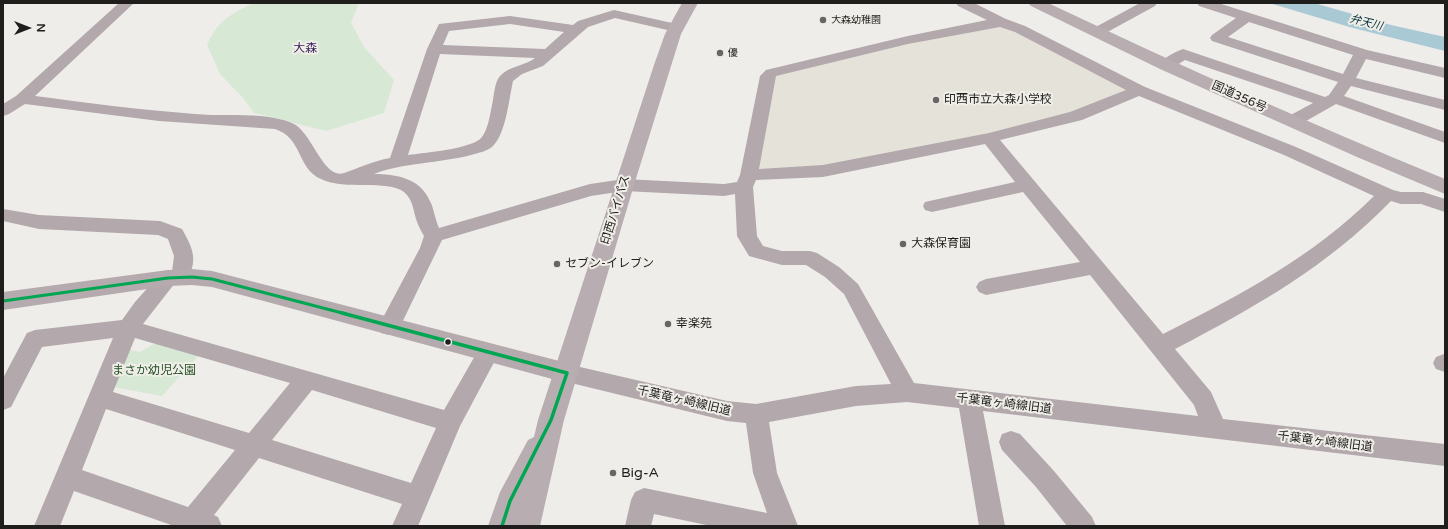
<!DOCTYPE html>
<html>
<head>
<meta charset="utf-8">
<style>
  body { margin:0 }
  #map { position:relative; width:1448px; height:529px; overflow:hidden; background:#eeedea; font-family:"Varela Round",sans-serif }
  canvas { display:block }
  .frame { position:absolute; inset:0; border:4px solid #1f1e1c; pointer-events:none }
  .north { position:absolute; left:8px; top:8px; width:40px; height:40px; -webkit-text-stroke:3px #f0eee8; paint-order:stroke; rotate:90deg; font-size:11px; font-weight:700; line-height:16px; text-align:center; color:#1f1e1c }
  .north::after { content:''; display:block; margin:auto; width:14px; height:18px; background:#1f1e1c; clip-path:polygon(50% 0,100% 100%,50% 72%,0 100%) }
</style>
</head>
<body>
<div id="map">
<canvas width="1448" height="529"></canvas>
<div class="frame"></div>
<div class="north">N</div>
</div>
<script>
const ctx = document.querySelector('canvas').getContext('2d');
ctx.lineJoin = 'round';
function fill(path, color) { ctx.fillStyle = color; ctx.fill(path, 'evenodd'); }
function trace(path, color, width, dash) { ctx.strokeStyle = color; ctx.lineWidth = width; ctx.lineCap = dash ? 'butt' : 'round'; ctx.setLineDash(dash || []); ctx.stroke(path); }
function label(font, color, halo, rows, align = 'center') {
  ctx.font = font + ' "Varela Round","Noto Sans JP",sans-serif'; ctx.lineWidth = 4; ctx.setLineDash([]); ctx.textBaseline = 'middle'; ctx.strokeStyle = halo; ctx.fillStyle = color; for (const [text, x, y, turn = 0] of rows) {
    ctx.save(); ctx.translate(x, y); ctx.rotate((+turn || 0) * Math.PI / 180); ctx.textAlign = isNaN(turn) ? turn : align; if (halo) ctx.strokeText(text, 0, 0); ctx.fillText(text, 0, 0); ctx.restore();
  }
}
const built = new Path2D(`
  M992,25H1007L1130,91L1079,110L1009,130L828,167L763,170L756,164L775,75Z`);
const green = new Path2D(`
  M253,3H359L351,23L364,47L394,80L384,113L326,131L254,113L243,98L220,74L207,45C219,19 229,16 253,3Z
  M158,342L201,353L162,396L113,387L127,349L140,352Z`);
const water = new Path2D(`
  M1269,3H1314L1391,25L1445,37V51L1353,28Z`);
const minor = new Path2D(`
  M119,3H134L35,96C88,103 142,110 195,114C227,117 262,111 292,123C312,131 323,180 344,173C359,168 373,161 390,158L427,49L439,24L510,16L573,25L578,21L614,10L681,25L683,28L681,31L676,32L615,18L588,27L543,66L522,74L513,81C509,99 506,133 493,146C488,151 478,153 471,155C440,163 402,163 374,174C396,174 420,178 430,201C434,209 435,219 439,228L590,184L624,179L724,184L737,182L740,175L760,76L766,70L908,36L987,20L958,6L956,3H974L1006,19L1025,26L1145,87L1296,147L1393,190L1401,192H1423L1445,199V212L1421,204H1401L1391,201C1327,267 1255,307 1175,349L1211,392L1223,419L1445,444V466L983,411L1005,526H979L959,408L907,402L856,406L769,422L777,473L798,526H711L654,514L651,526H625L631,500L635,492L644,488L767,513L753,473L746,423L727,421L567,382L559,380L556,373L559,366L567,364L727,401L756,404L856,386L891,384L844,294L825,277L806,265H782L749,256L737,236L735,194L724,196L624,191L591,196L442,240L397,333L389,335L381,333L378,327L420,248L424,236C421,231 418,225 416,219C413,209 413,200 404,192C387,179 345,191 321,179C297,169 303,138 275,129L159,121L25,104L9,114L3,116V104L16,96ZM510,24L564,32L545,49L443,45L449,31ZM1000,27L1015,32L1126,90L1070,112L989,133L823,165L759,169L776,76L908,44ZM440,54L535,58C525,66 509,66 500,76C494,83 494,97 492,105C490,115 488,129 482,137C473,149 423,153 408,155ZM1139,96L1284,155L1374,196C1314,256 1239,296 1163,334L1000,140L1082,120ZM985,144L1015,182L925,202L923,206L925,210L932,212L1023,192L1080,262L986,279L979,282L976,287L979,292L986,295L1090,275L1194,405L1198,416L914,383L858,284L839,267L817,253L810,251H782L763,246L757,236L753,187L756,180L823,177Z
  M1140,3H1157L1155,6L1102,35L1097,36L1092,35L1090,32L1092,29Z
  M1197,3H1218L1367,50L1445,68V78L1366,59L1356,78L1445,100V110L1351,86L1344,96L1445,132V143L1336,104L1299,125L1293,126L1287,125L1285,121L1287,117L1313,103L1185,60C1177,65 1170,71 1161,68L1158,65C1163,58 1175,52 1183,49L1325,97L1329,95L1338,82L1212,41L1210,38L1212,35L1236,18L1199,6ZM1249,22L1353,55L1343,74L1228,37Z
  M3,209L39,215L160,221L182,229C194,250 198,261 186,282L179,285L175,283L143,324L444,410L480,347L488,344L496,347L499,353L460,426L418,526H392L402,504L259,458L214,515L218,517L222,526H174L74,491L60,526H34L113,338L42,347L11,407L3,410V378L27,333L35,330L122,320L135,302L161,273L168,270L172,272L174,256L168,239L158,235L39,229L3,221ZM135,338L290,383L249,433L113,392ZM312,390L436,428L411,483L272,440ZM106,409L235,450L188,507L82,470Z
  M1444,354H1445V372L1436,369L1433,363L1436,357Z
  M1011,431L1020,434L1054,471L1092,517L1096,526H1067L1036,487L1002,450L999,442L1002,434Z`);
const major = new Path2D(`
  M192,269L212,271L567,363L576,366L579,373L576,380L567,383L212,287L192,285L168,286L3,310V292L168,270Z`);
const highway = new Path2D(`
  M682,3H698L681,34L634,185L564,420L540,526H488L500,492L528,440L534,437L538,420L654,65L665,34Z
  M1028,3H1048C1179,65 1311,124 1445,179V194L1357,157L1160,69L1031,6Z`);
const bus1Far1 = new Path2D(`
  M3,301L168,278L192,277L212,279L346,314`);
const bus1 = new Path2D(`
  M342,313L567,373
  M502,526L510,501L551,420L567,373`);
const markers = [
  [823,20,4,"#676664"],
  [720,53,4,"#676664"],
  [936,100,4,"#676664"],
  [903,244,4,"#676664"],
  [557,264,4,"#676664"],
  [668,324,4,"#676664"],
  [448,342,3.5,"#1f1e1c"],
  [613,473,4,"#676664"]
];
const farPoinames = [
  ["大森幼稚園",831,20],
  ["優",728,53]
];
const farWaternames = [
  ["弁天川",1366,23,14]
];
const farQuarternames = [
  ["大森",305,49]
];
const streetNames = [
  ["国道356号",1239,97,24],
  ["印西バイパス",616,210,-73],
  ["千葉竜ヶ崎線旧道",684,401,13],
  ["千葉竜ヶ崎線旧道",1004,404,7],
  ["千葉竜ヶ崎線旧道",1325,442,7]
];
const poiNames = [
  ["印西市立大森小学校",944,100],
  ["大森保育園",911,244],
  ["セブン-イレブン",565,264],
  ["幸楽苑",676,324]
];
const parkNames = [
  ["まさか幼児公園",154,371]
];
const nearPoinames = [
  ["Big-A",621,473]
];
fill(built, '#e4e2d9');
fill(green, '#d7e8d5');
fill(water, '#a9c9d4');
fill(minor, '#b3a8ac');
fill(major, '#b5aaae');
fill(highway, '#b8adb1');
trace(bus1Far1, '#00a651', 3);
trace(bus1, '#00a651', 3.5);
for (const [x, y, r, color] of markers) { const dot = new Path2D(); dot.arc(x, y, r, 0, 2 * Math.PI); ctx.fillStyle = color; ctx.fill(dot); trace(dot, '#f0eee8', 1.5); }
label('10px', '#1f1e1c', '#f0eee8', farPoinames, 'left');
label('italic 11px', '#05333f', '#f0eee8', farWaternames);
label('12px', '#341c56', '#f0eee8', farQuarternames);
label('12px', '#1f1e1c', '#f0eee8', streetNames);
label('12px', '#1f1e1c', '#f0eee8', poiNames, 'left');
label('12px', '#255126', '#f0eee8', parkNames);
label('14px', '#1f1e1c', '#f0eee8', nearPoinames, 'left');
</script>
</body>
</html>
